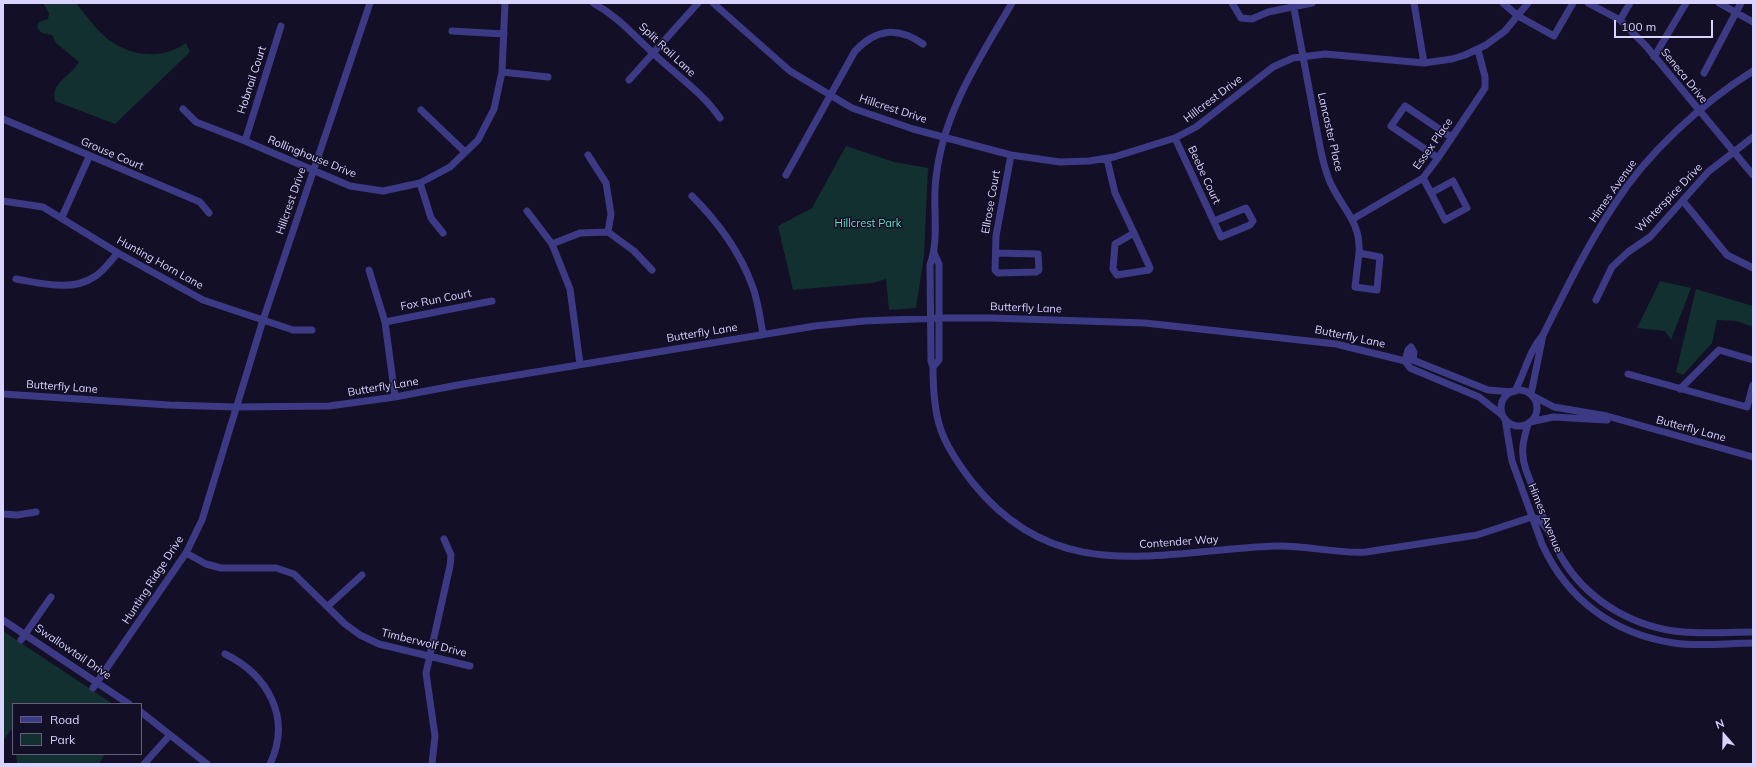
<!DOCTYPE html>
<html>
<head>
<meta charset="utf-8">
<style>
  body { margin:0 }
  #map { position:relative; width:1756px; height:767px; overflow:hidden; background:#130f26; font-family:Mulish,sans-serif }
  canvas { display:block }
  .frame { position:absolute; inset:0; border:4px solid #d9d4ff; pointer-events:none }
  .legend { position:absolute; left:12px; top:703px; width:130px; height:52px; box-sizing:border-box; background:#130f26; border:1px solid #625e7d; margin:0; padding:5px 7px; list-style:none; font-size:12px; color:#d9d4ff }
  .legend li { display:flex; align-items:center; gap:8px; height:20px }
  .legend b { width:20px; border:1px solid #625e7d }
  .north { position:absolute; left:1704px; top:715px; width:40px; height:40px; -webkit-text-stroke:3px #130f26; paint-order:stroke; rotate:340deg; font-size:11px; font-weight:700; line-height:16px; text-align:center; color:#d9d4ff }
  .north::after { content:''; display:block; margin:auto; width:14px; height:18px; background:#d9d4ff; clip-path:polygon(50% 0,100% 100%,50% 72%,0 100%) }
  .scale { position:absolute; left:1614px; top:20px; width:99px; height:18px; box-sizing:border-box; border:2px solid #d9d4ff; border-top:0; padding-left:5px; font-size:12px; line-height:14px; white-space:nowrap; color:#d9d4ff; -webkit-text-stroke:3px #130f26; paint-order:stroke }
</style>
</head>
<body>
<div id="map">
<canvas width="1756" height="767"></canvas>
<div class="frame"></div>
<ul class="legend">
<li><b style="height:5px;background:#3d3a85"></b>Road</li>
<li><b style="height:11px;background:#12302f"></b>Park</li>
</ul>
<div class="north">N</div>
<div class="scale">100 m</div>
</div>
<script>
const ctx = document.querySelector('canvas').getContext('2d');
ctx.lineJoin = 'round';
function fill(path, color) { ctx.fillStyle = color; ctx.fill(path, 'evenodd'); }
function trace(path, color, width, dash) { ctx.strokeStyle = color; ctx.lineWidth = width; ctx.lineCap = dash ? 'butt' : 'round'; ctx.setLineDash(dash || []); ctx.stroke(path); }
function label(font, color, halo, rows, align = 'center') {
  ctx.font = font + ' Mulish,sans-serif'; ctx.lineWidth = 3; ctx.setLineDash([]); ctx.textBaseline = 'middle'; ctx.strokeStyle = halo; ctx.fillStyle = color; for (const [text, x, y, turn = 0] of rows) {
    ctx.save(); ctx.translate(x, y); ctx.rotate((+turn || 0) * Math.PI / 180); ctx.textAlign = isNaN(turn) ? turn : align; if (halo) ctx.strokeText(text, 0, 0); ctx.fillText(text, 0, 0); ctx.restore();
  }
}
const green = new Path2D(`
  M43,3H76C86,15 96,30 109,40C133,57 162,60 186,43L190,52L115,124L55,101C50,83 71,76 79,62L56,43L52,35L42,33L37,28L39,22L48,19L49,13Z
  M846,146L894,162L928,168L924,256L916,308L889,310L886,279L873,283L793,290L778,226L812,208Z
  M1660,281L1691,288L1671,340L1665,331L1637,328Z
  M1696,289L1753,306V327L1736,321L1717,320L1712,343L1683,375L1676,372Z
  M3,631L113,704H13V732L11,730L3,741Z
  M16,754H105L99,764H17Z`);
const minor = new Path2D(`
  M593,3C619,17 633,35 654,54C676,75 703,93 720,118
  M713,3L790,71L852,108L913,129L1011,155L1060,162L1089,161L1114,157L1175,138L1196,127L1273,67L1293,58L1325,54L1424,63L1452,59L1465,55L1486,45L1505,31L1528,3
  M1012,3C980,58 943,112 936,178C932,206 940,238 930,265L931,361L933,367C933,420 940,441 973,483C1058,589 1161,550 1276,546C1306,545 1336,554 1366,552L1477,535L1532,517L1540,520L1551,534
  M1232,3L1241,18L1252,19L1268,12L1312,3
  M1293,3C1301,44 1308,85 1316,126C1320,145 1322,164 1330,182C1342,209 1361,221 1359,253L1380,257L1377,290L1355,287L1359,253
  M1414,3L1424,63
  M1503,3L1518,16L1554,36L1573,3
  M1588,3L1620,20L1646,46L1753,175
  M1719,3L1753,22
  M1620,20L1630,3
  M452,31L504,34
  M1654,57L1686,3
  M502,72L548,77
  M1704,73L1741,3
  M629,80L698,3
  M183,109L196,122L245,141L350,186L383,191L420,183L450,167L478,140L494,109L502,72L505,3
  M421,110L465,152
  M3,119L200,202L209,213
  M1175,138L1221,237L1250,225L1253,221L1246,208L1214,221
  M245,141L281,26
  M588,155L606,183L611,214L608,232
  M1438,158L1391,126L1405,106L1451,137
  M1107,159L1115,193L1134,233
  M786,175L855,51C876,29 897,26 923,44
  M1423,178L1431,193L1453,181L1467,208L1445,220L1431,193
  M420,183L431,218L443,233
  M692,196C718,222 739,250 752,285C758,300 760,318 763,334
  M3,201L43,207L118,253L203,300L293,330H312
  M1683,201L1727,255L1753,268
  M527,211L552,244L570,289L580,364
  M62,217L89,157
  M1353,219L1423,178L1438,158L1485,88V77L1478,50
  M1134,233L1150,268L1149,270L1117,275L1113,269L1115,244Z
  M552,244L580,233L608,232L634,251L652,270
  M996,253L1038,254L1039,270L1036,272L998,273L995,270L996,236L1011,155
  M369,270L385,322L395,397
  M16,279C40,283 72,292 94,277C103,272 110,261 118,253
  M1596,300L1612,267L1628,252L1650,237L1708,172L1753,137
  M385,322L492,301
  M1405,361L1410,368L1479,397L1502,415
  M1405,361L1408,350L1411,347L1414,352L1413,360
  M933,367L939,360V264L934,253
  M1628,374L1747,407L1753,385
  M1680,389L1719,350L1753,360
  M1501 408a18 18 0 1 1 36 0a18 18 0 1 1-36 0Z
  M1515,391C1525,372 1529,351 1543,335C1565,291 1587,246 1614,205C1647,153 1702,103 1753,71
  M3,394L169,405L236,407L329,406L395,397L463,384L815,326L864,321L940,318H991L1145,323L1336,344L1405,361L1413,360L1488,390L1512,392
  M1531,394L1543,335
  M1533,396L1554,407L1607,416L1753,457
  M1505,419L1512,461L1542,544C1567,599 1613,634 1674,643C1699,647 1727,643 1753,643
  M1530,422L1553,417L1607,420
  M1528,424C1523,441 1520,453 1526,470C1538,500 1547,535 1565,563C1591,603 1636,628 1683,632C1706,634 1730,632 1753,632
  M3,514L17,515L36,512
  M186,553L206,564L221,568H276L294,574L345,624L360,635L379,644L470,666
  M328,606L362,575
  M3,620L129,704
  M21,640L51,597
  M225,654C268,675 292,718 270,764
  M93,688L186,553L202,520L263,320L370,3
  M141,712L207,764
  M144,764L169,736
  M432,764L435,736L426,673L450,566L451,555L444,539`);
const streetNames = [
  ["Split Rail Lane",667,50,43],
  ["Seneca Drive",1684,76,51],
  ["Hobnail Court",252,80,-72],
  ["Hillcrest Drive",1213,99,-37],
  ["Hillcrest Drive",893,109,18],
  ["Lancaster Place",1330,132,77],
  ["Essex Place",1433,144,-55],
  ["Grouse Court",112,154,23],
  ["Rollinghouse Drive",312,157,22],
  ["Beebe Court",1204,175,65],
  ["Himes Avenue",1613,191,-55],
  ["Winterspice Drive",1669,198,-46],
  ["Hillcrest Drive",291,201,-71],
  ["Ellrose Court",991,202,-80],
  ["Hunting Horn Lane",160,263,29],
  ["Fox Run Court",436,300,-11],
  ["Butterfly Lane",1026,308,2],
  ["Butterfly Lane",702,333,-9],
  ["Butterfly Lane",1350,337,12],
  ["Butterfly Lane",62,387,4],
  ["Butterfly Lane",383,387,-9],
  ["Butterfly Lane",1691,429,15],
  ["Himes Avenue",1545,518,68],
  ["Contender Way",1179,542,-4],
  ["Hunting Ridge Drive",153,580,-57],
  ["Timberwolf Drive",424,643,14],
  ["Swallowtail Drive",73,652,34]
];
const parkNames = [
  ["Hillcrest Park",868,224]
];
fill(green, '#12302f');
trace(minor, '#3d3a85', 7);
label('11px', '#d9d4ff', '#130f26', streetNames);
label('11px', '#5fe0c0', '#130f26', parkNames);
</script>
</body>
</html>
